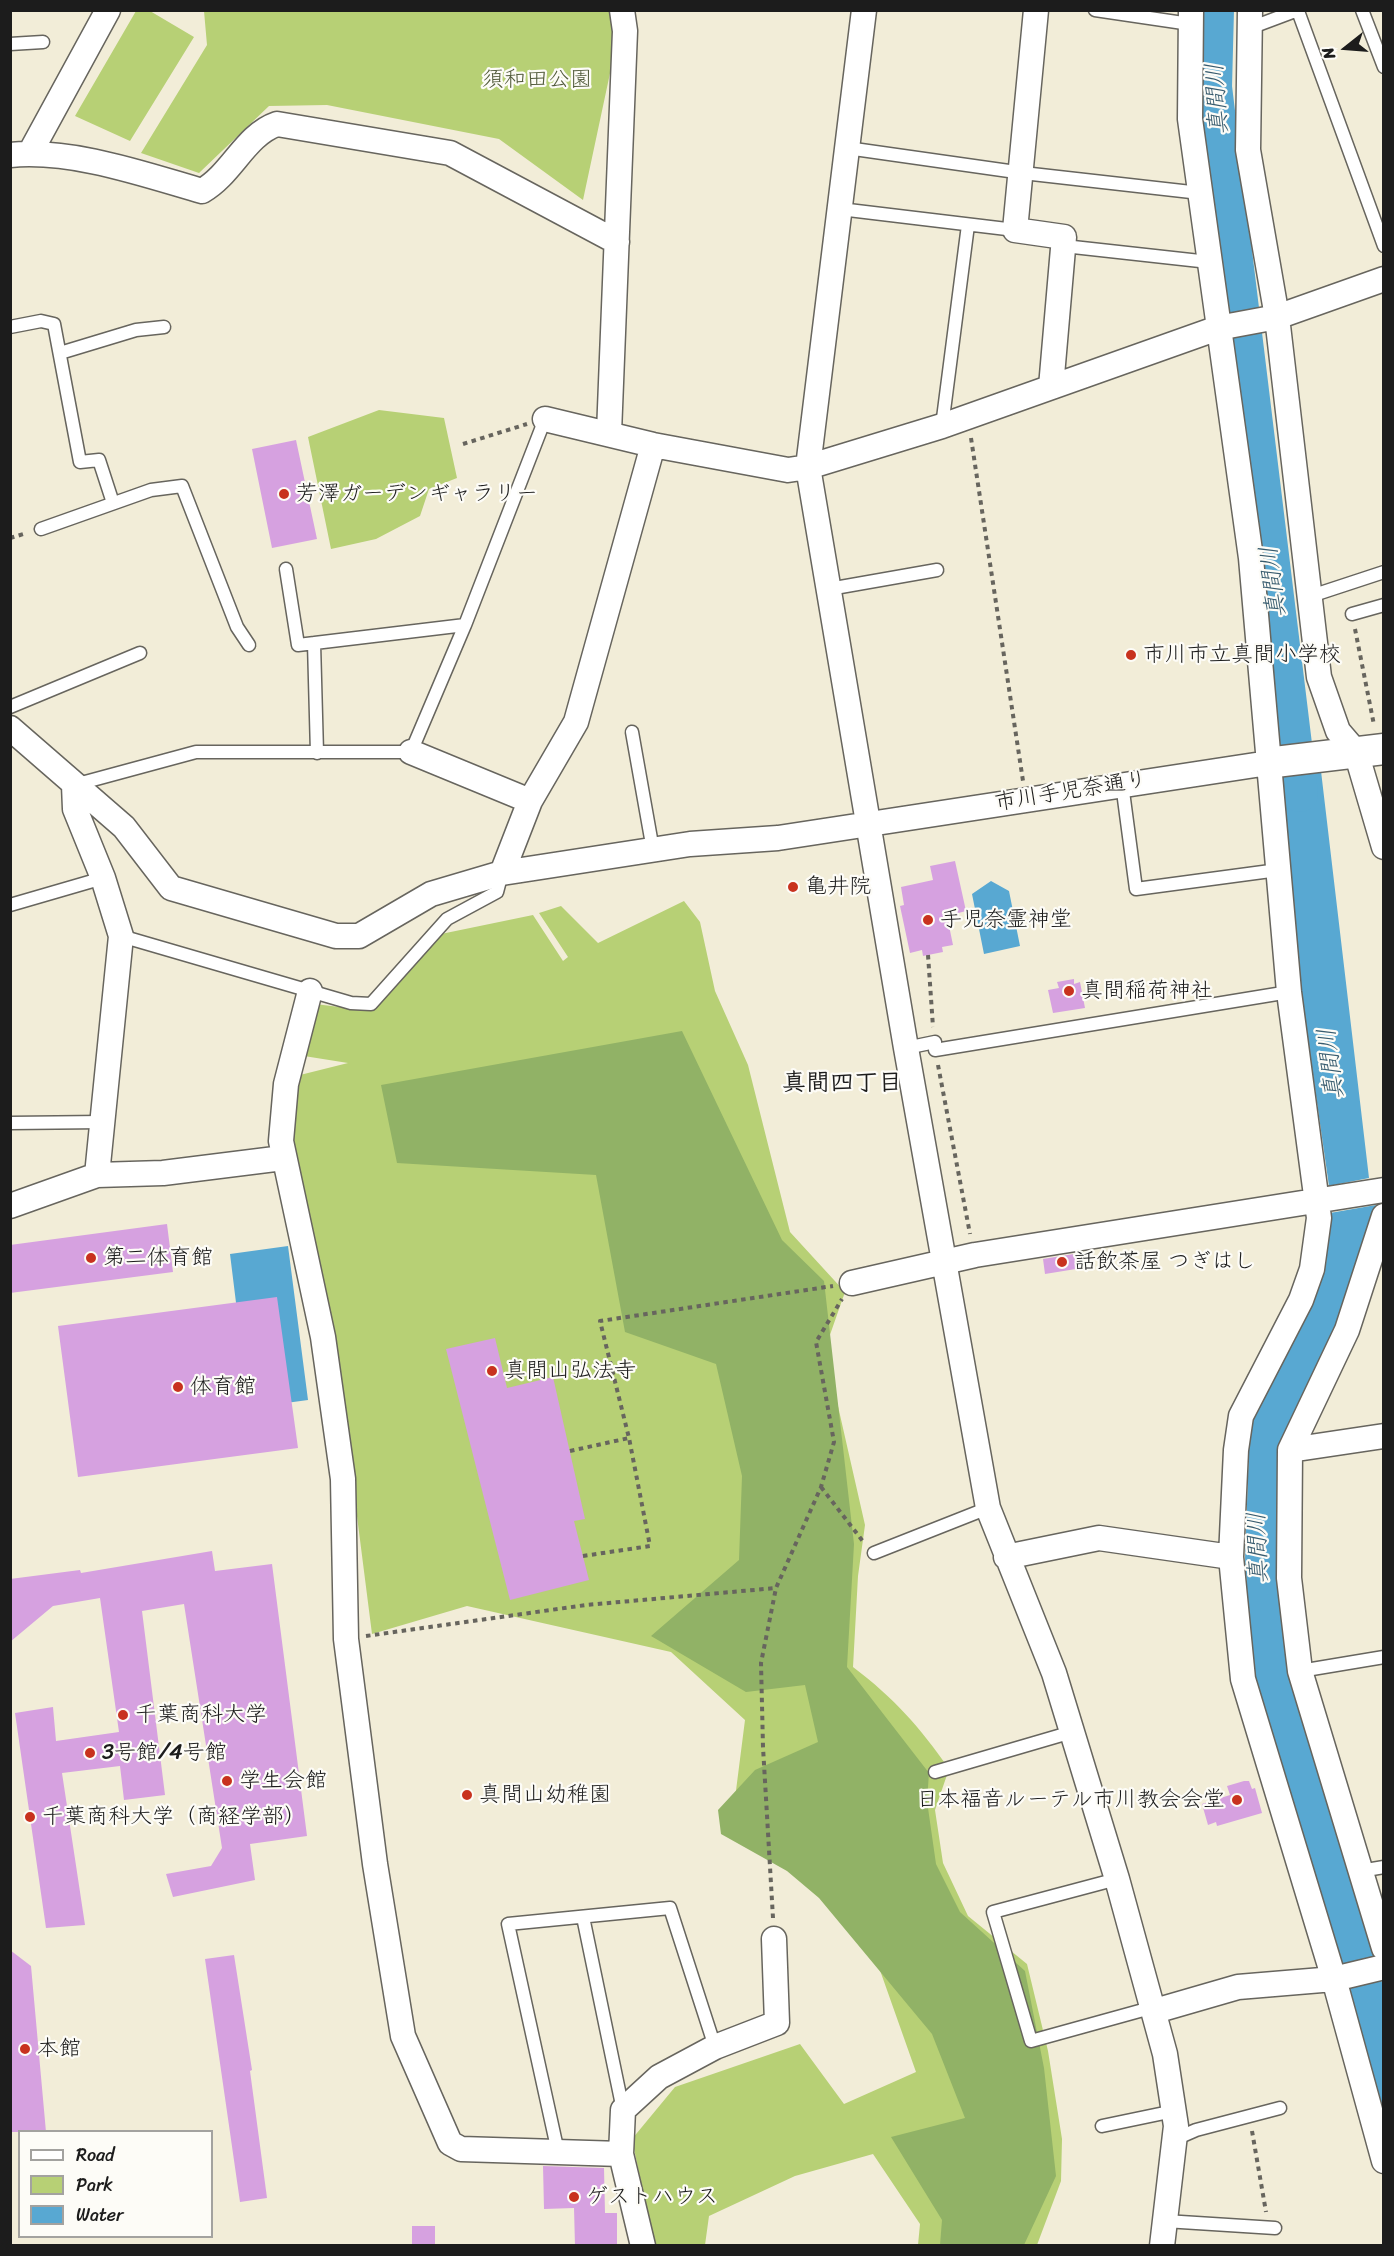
<!DOCTYPE html>
<html>
<head>
<meta charset="utf-8">
<style>
  body { margin:0 }
  #map { position:relative; width:1394px; height:2256px; overflow:hidden; background:#f2edd8; font-family:Sriracha,sans-serif }
  canvas { display:block }
  .frame { position:absolute; inset:0; border:12px solid #1c1c1c; pointer-events:none }
  .legend { position:absolute; left:18px; top:2130px; width:195px; height:108px; box-sizing:border-box; background:#fdfcf7; border:2px solid #a3a29f; margin:0; padding:8px 10px; list-style:none; font-size:18px; color:#1c1c1c }
  .legend li { display:flex; align-items:center; gap:12px; height:30px }
  .legend b { width:30px; border:2px solid #a3a29f }
  .north { position:absolute; left:1316px; top:18px; width:60px; height:60px; -webkit-text-stroke:4px #fdfcf7; paint-order:stroke; rotate:253deg; font-size:16px; font-weight:700; line-height:24px; text-align:center; color:#1c1c1c }
  .north::after { content:''; display:block; margin:auto; width:21px; height:27px; background:#1c1c1c; clip-path:polygon(50% 0,100% 100%,50% 72%,0 100%) }
</style>
</head>
<body>
<div id="map">
<canvas width="1394" height="2256"></canvas>
<div class="frame"></div>
<ul class="legend">
<li><b style="height:8px;background:#fff"></b>Road</li>
<li><b style="height:16px;background:#b7d075"></b>Park</li>
<li><b style="height:16px;background:#58a8d2"></b>Water</li>
</ul>
<div class="north">N</div>
</div>
<script>
const ctx = document.querySelector('canvas').getContext('2d');
ctx.lineJoin = 'round';
function fill(path, color) { ctx.fillStyle = color; ctx.fill(path, 'evenodd'); }
function trace(path, color, width, dash) { ctx.strokeStyle = color; ctx.lineWidth = width; ctx.lineCap = dash ? 'butt' : 'round'; ctx.setLineDash(dash || []); ctx.stroke(path); }
function label(font, color, halo, rows, align = 'center') {
  ctx.font = font + ' Sriracha,"Klee One",sans-serif'; ctx.lineWidth = 4.5; ctx.setLineDash([]); ctx.textBaseline = 'middle'; ctx.strokeStyle = halo; ctx.fillStyle = color; for (const [text, x, y, turn = 0] of rows) {
    ctx.save(); ctx.translate(x, y); ctx.rotate((+turn || 0) * Math.PI / 180); ctx.textAlign = isNaN(turn) ? turn : align; if (halo) ctx.strokeText(text, 0, 0); ctx.fillText(text, 0, 0); ctx.restore();
  }
}
const green = new Path2D(`
  M136,11H150L194,37L130,141L75,116Z
  M204,11H616L619,31L583,200L499,139L327,105L269,106L199,173L141,153L207,45Z
  M379,410L444,418L457,478L429,489L420,516L376,539L331,549L308,437Z
  M684,901L700,922L715,991L748,1065L790,1232L845,1292L825,1349L865,1525L858,1576L853,1667C895,1699 919,1726 949,1769L935,1810L943,1863L968,1916L1027,1964L1048,2051L1062,2139L1061,2181L1037,2245H918L920,2224L873,2154L795,2176L709,2216L705,2245H654L632,2139L675,2087L800,2044L844,2104L916,2072L876,1959L803,1856L733,1814L745,1720L671,1652L467,1606L372,1634L339,1375L293,1165L288,1078L348,1063L304,1056L315,1004L372,1011L441,934L533,915L563,961L568,957L539,913L561,906L598,943Z`);
const forest = new Path2D(`
  M682,1031L782,1240L824,1281L854,1544L847,1667L929,1773L927,1801L936,1864L960,1912L1025,1971L1044,2068L1056,2176L1024,2245H940L942,2220L891,2137L965,2118L932,2034L819,1898L787,1871L721,1834L718,1810L755,1770L818,1742L805,1685L746,1692L651,1636L739,1560L742,1476L716,1364L625,1332L596,1175L397,1163L381,1085Z`);
const water = new Path2D(`
  M1321,771L1369,1178L1329,1186L1270,776Z
  M991,881L1009,891L1020,946L984,954L972,894Z
  M1376,1205L1337,1328L1280,1447L1290,1671L1383,1986V2132L1253,1679L1245,1558L1250,1422L1326,1264L1330,1213Z
  M288,1246L308,1400L249,1408L230,1254Z`);
const river = new Path2D(`
  M1216,10L1214,87L1300,794`);
const building = new Path2D(`
  M296,440L317,539L272,548L252,449Z
  M955,861L966,911L947,916L953,945L942,947L943,952L923,956L922,950L910,953L900,906L904,905L901,887L933,880L930,866Z
  M1074,979V984L1080,982L1085,1008L1053,1013L1048,990L1059,988L1057,982Z
  M167,1224L173,1272L10,1293V1245Z
  M1080,1253L1082,1268L1045,1274L1043,1259Z
  M277,1297L298,1448L78,1477L58,1326Z
  M495,1338L507,1388L553,1377L585,1519L574,1521L589,1580L510,1600L446,1349Z
  M212,1551L215,1571L272,1564L307,1836L250,1844L255,1880L173,1897L166,1874L211,1866L222,1848L184,1604L142,1611L165,1795L124,1800L120,1766L62,1773L85,1925L46,1928L15,1713L53,1707L56,1741L119,1732L100,1598L53,1606L10,1642V1579L80,1570L81,1573Z
  M1244,1781H1249L1252,1789L1255,1788L1262,1813L1217,1826L1216,1822L1208,1825L1202,1804L1230,1795L1227,1786Z
  M10,1950L31,1966L46,2132H10Z
  M234,1955L252,2070L250,2071L267,2198L240,2202L205,1959Z
  M543,2166L604,2168L605,2213H617V2246H575L574,2208L544,2209Z
  M412,2226H435V2246H412Z`);
const path = new Path2D(`
  M971,438L1023,781
  M463,444L527,424
  M10,538L27,533
  M1355,629L1374,725
  M928,955L933,1027
  M938,1065L970,1234
  M570,1451L629,1438
  M821,1487L865,1544
  M583,1556L650,1546L629,1438L600,1321L833,1286
  M366,1636L586,1605L776,1588L821,1487L834,1442L816,1342L842,1299
  M773,1918L763,1747L761,1663L776,1588
  M1252,2131L1266,2212`);
const service = new Path2D(`
  M1095,10L1190,24
  M1362,10L1384,67
  M1298,11L1384,246
  M1250,28L1298,10
  M10,44L43,42
  M847,148L1023,173L1200,193
  M840,209L1015,230
  M1064,246L1209,262
  M10,327L41,321L54,324L80,462L99,460L113,503
  M60,353L136,330L164,327
  M942,426L968,225
  M41,529L151,490L182,486L237,627L249,645
  M286,569L298,645L465,625
  M829,589L937,570
  M1311,596L1384,572
  M1352,614L1384,605
  M314,643L317,753
  M10,707L140,653
  M632,732L653,850
  M1122,784L1136,889L1278,870
  M74,785L196,752H411L465,625L545,419
  M10,905L103,878
  M121,936L351,1003L371,1004L447,919L497,892L502,873
  M906,1048L935,1042V1050L1289,992
  M10,1123L103,1122
  M874,1553L988,1508
  M1300,1671L1384,1657
  M935,1772L1072,1732
  M1360,1871L1384,1867
  M1117,1879L993,1912L1031,2041L1154,2007
  M583,1917L623,2110
  M1102,2126L1174,2111
  M1173,2140L1196,2130L1280,2108
  M558,2152L508,1924L670,1908L715,2047
  M1165,2221L1275,2228`);
const minor = new Path2D(`
  M864,10L808,467L906,1048L988,1508L1054,1673L1117,1879L1165,2054L1176,2126L1162,2246
  M1036,10L1015,230L1064,237L1051,387
  M1191,10L1190,119L1251,558L1289,992L1319,1218L1312,1269L1301,1300L1241,1416L1236,1450L1231,1557L1243,1679L1334,1979L1384,2161
  M1250,10L1248,150L1277,317L1319,677L1338,731L1356,752L1384,847
  M30,153L108,10
  M10,155C72,149 143,174 202,191C232,174 245,135 277,124L450,153L617,242
  M545,419L653,445L788,470L808,467L942,426L1218,328L1277,317L1384,279
  M609,433L625,31L622,10
  M10,728L124,827L171,888L336,936H359L431,894L502,873L690,844L778,838L1275,762
  M411,752L530,801
  M74,785L75,809L103,878L121,936L97,1175
  M502,873L530,801L576,722L653,445
  M310,991L286,1084L281,1141L323,1337L343,1479L346,1639L375,1864L403,2036L450,2143L461,2149L621,2154
  M10,1206L97,1175L163,1173L283,1158
  M1384,1216L1347,1330L1290,1450L1289,1578L1300,1671L1384,1948
  M852,1283L975,1255L1384,1190
  M1290,1450L1384,1436
  M1006,1557L1099,1538L1231,1557
  M1155,2011L1238,1987L1334,1979L1384,1967
  M643,2246L621,2154L623,2110L659,2077L715,2047L777,2023L774,1939`);
const tertiary = new Path2D(`
  M1275,762L1384,749`);
const markers = [
  [284,494,6,"#c8321e"],
  [1131,655,6,"#c8321e"],
  [793,887,6,"#c8321e"],
  [928,920,6,"#c8321e"],
  [1069,991,6,"#c8321e"],
  [91,1258,6,"#c8321e"],
  [1062,1262,6,"#c8321e"],
  [492,1371,6,"#c8321e"],
  [178,1387,6,"#c8321e"],
  [123,1715,6,"#c8321e"],
  [90,1753,6,"#c8321e"],
  [227,1781,6,"#c8321e"],
  [467,1795,6,"#c8321e"],
  [1237,1800,6,"#c8321e"],
  [30,1817,6,"#c8321e"],
  [25,2049,6,"#c8321e"],
  [574,2197,6,"#c8321e"]
];
const parkNames = [
  ["須和田公園",537,80]
];
const poiNames = [
  ["芳澤ガーデンギャラリー",296,494],
  ["市川市立真間小学校",1143,655],
  ["亀井院",805,887],
  ["手児奈霊神堂",940,920],
  ["真間稲荷神社",1081,991],
  ["第二体育館",103,1258],
  ["話飲茶屋 つぎはし",1074,1262],
  ["真間山弘法寺",504,1371],
  ["体育館",190,1387],
  ["千葉商科大学",135,1715],
  ["3号館/4号館",102,1753],
  ["学生会館",239,1781],
  ["真間山幼稚園",479,1795],
  ["日本福音ルーテル市川教会会堂",1225,1800,"right"],
  ["千葉商科大学（商経学部）",42,1817],
  ["本館",37,2049],
  ["ゲストハウス",586,2197]
];
const streetNames = [
  ["市川手児奈通り",1071,792,-9]
];
const waterNames = [
  ["真間川",1218,99,-94],
  ["真間川",1274,582,-97],
  ["真間川",1332,1064,-97],
  ["真間川",1259,1548,-92]
];
const neighbourhoodNames = [
  ["真間四丁目",842,1084]
];
fill(green, '#b7d075');
fill(forest, '#91b266');
fill(water, '#58a8d2');
trace(river, '#58a8d2', 36);
fill(building, '#d6a1e0');
trace(service, '#67655e', 15);
trace(minor, '#67655e', 27);
trace(tertiary, '#67655e', 33);
trace(path, '#67655e', 4, [4.5, 4.5]);
trace(service, '#fff', 12);
trace(minor, '#fff', 24);
trace(tertiary, '#fff', 30);
for (const [x, y, r, color] of markers) { const dot = new Path2D(); dot.arc(x, y, r, 0, 2 * Math.PI); ctx.fillStyle = color; ctx.fill(dot); trace(dot, '#fdfcf7', 2); }
label('22px', '#525b3b', '#fdfcf7', parkNames);
label('22px', '#1c1c1c', '#fdfcf7', poiNames, 'left');
label('22px', '#1c1c1c', '#fdfcf7', streetNames);
label('italic 24px', '#375b6e', '#fdfcf7', waterNames);
label('bold 24px', '#1c1c1c', '#fdfcf7', neighbourhoodNames);
</script>
</body>
</html>
